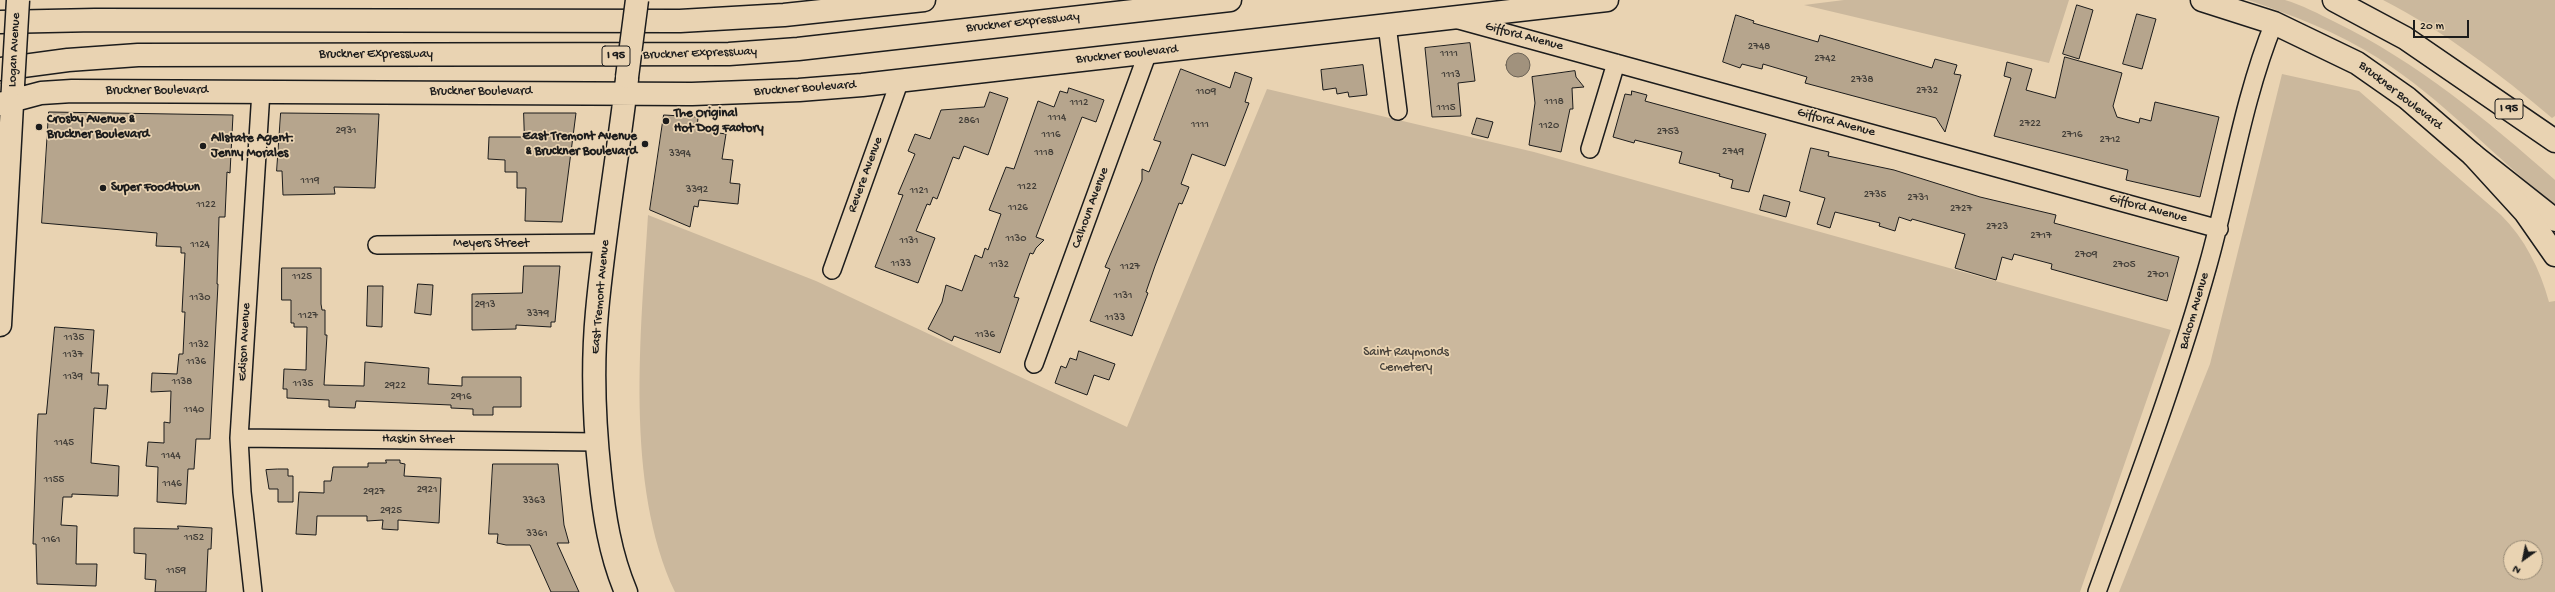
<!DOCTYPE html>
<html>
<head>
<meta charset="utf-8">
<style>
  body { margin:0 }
  #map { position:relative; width:2555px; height:592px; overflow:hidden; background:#e9d3b2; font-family:"Gochi Hand",sans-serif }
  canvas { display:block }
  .north { position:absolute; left:2503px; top:540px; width:40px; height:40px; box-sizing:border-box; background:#e9d3b2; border:1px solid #978a76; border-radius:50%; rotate:213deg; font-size:11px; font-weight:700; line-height:16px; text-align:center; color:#1c1c1c }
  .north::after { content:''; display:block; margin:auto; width:14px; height:18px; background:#1c1c1c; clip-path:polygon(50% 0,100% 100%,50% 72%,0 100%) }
  .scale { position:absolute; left:2413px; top:20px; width:56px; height:18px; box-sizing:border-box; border:2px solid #1c1c1c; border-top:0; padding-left:5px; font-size:12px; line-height:14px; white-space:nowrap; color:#1c1c1c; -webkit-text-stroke:3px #e9d3b2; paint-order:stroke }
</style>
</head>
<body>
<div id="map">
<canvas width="2555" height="592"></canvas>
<div class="north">N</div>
<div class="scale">20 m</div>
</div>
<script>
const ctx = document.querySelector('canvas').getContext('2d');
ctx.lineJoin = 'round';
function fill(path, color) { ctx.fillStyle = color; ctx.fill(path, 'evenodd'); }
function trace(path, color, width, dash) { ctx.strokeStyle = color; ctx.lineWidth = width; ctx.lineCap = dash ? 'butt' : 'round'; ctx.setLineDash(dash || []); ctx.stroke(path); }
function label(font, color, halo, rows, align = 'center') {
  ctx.font = font + ' "Gochi Hand",sans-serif'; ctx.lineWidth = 3.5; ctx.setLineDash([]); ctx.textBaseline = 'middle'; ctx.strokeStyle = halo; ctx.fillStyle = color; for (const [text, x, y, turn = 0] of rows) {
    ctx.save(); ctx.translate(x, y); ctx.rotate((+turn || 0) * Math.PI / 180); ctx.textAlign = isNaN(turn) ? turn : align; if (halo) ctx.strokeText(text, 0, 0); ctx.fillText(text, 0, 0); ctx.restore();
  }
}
const green = new Path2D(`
  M1844,0H2069L2049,63L1804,5Z
  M2248,0C2259,0 2274,0 2285,0C2302,5 2319,14 2335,22C2417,62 2487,120 2555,180V205C2495,158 2443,99 2378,58C2339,33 2292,15 2248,0Z
  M2383,0H2555V116L2552,118C2500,74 2444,31 2383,0Z
  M2282,74L2359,91L2501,215C2525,239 2540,269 2549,302L2555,301V592H2119L2210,364ZM2511,548H2535V572H2511Z
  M1267,89L1534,152L2171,330L2080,592H675C624,484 641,331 648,215L816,281L1127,427Z`);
const water = new Path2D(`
  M1506 65a12 12 0 1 1 24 0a12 12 0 1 1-24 0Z`);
const building = new Path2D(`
  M2077,5L2093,10L2079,59L2063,54Z
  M2137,14L2156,19L2142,69L2123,64Z
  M1736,15L1754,21L1753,23L1818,42L1820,35L1932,68L1935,59L1957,65L1954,74L1961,75L1945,132L1936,118L1805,83L1807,77L1763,64L1762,69L1742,64L1740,68L1723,62Z
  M1470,43L1475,81L1458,83L1461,116L1432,117L1425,48Z
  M2065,57L2122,73L2113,106L2117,117L2139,123L2140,118L2151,121L2155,102L2219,117L2200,197L2126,180L2128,170L1994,136L2011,78L2004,76L2007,62L2032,69L2026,90L2055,98Z
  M1363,65L1367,95L1349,97L1348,92L1337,94L1336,88L1323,90L1321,70Z
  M1181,69L1230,88L1235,72L1252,78L1245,102L1249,103L1225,166L1192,154L1181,184L1189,187L1182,204L1179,203L1155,266L1146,292L1148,293L1132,336L1090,321L1110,269L1105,267L1142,180V169L1149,172L1161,142L1154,140Z
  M1575,71L1576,77L1584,87L1572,88L1573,109H1570L1561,152L1529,145L1535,103L1532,77Z
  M1069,88L1104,100L1096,122L1082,117L1036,237L1044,240L1036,248L1033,254L1030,253L1014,297L1019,298L1000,353L954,336L952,341L928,329L942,302L946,285L962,291L975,255L982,258L985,248L988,250L1001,214L989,210L1006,167L1014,169L1038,101L1054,107L1060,91L1067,93Z
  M1632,91L1647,95L1645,101L1766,134L1749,192L1731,188L1733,180L1719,176L1720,174L1679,163L1682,152L1635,140L1634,143L1613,137L1625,94L1631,95Z
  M990,92L1008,98L988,155L964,146L959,159L953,157L937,199L933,197L930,205L927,204L916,231L935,238L918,283L875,267L903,195L898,194L915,154L908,151L915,134L930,139L941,110L984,107Z
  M49,112L233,115L230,173L227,172L225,217H219L217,284H218L210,439H196L194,469H188L186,504L157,502L158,467L146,466L148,442L164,443V422L170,423L171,391L151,392L152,373L177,374L179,354H183L185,312H182L185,253H181V247L156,246L157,233L42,223Z
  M281,113L379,114L375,188L334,187L335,194L283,195L282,171H277Z
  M524,113H576L562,222L525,221L526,188H517V172H505V160L488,159L489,137H524Z
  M664,115L698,117L697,130L726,134L722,159L733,160L730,183L740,184L738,204L699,200L698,207L694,206L690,227L650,210Z
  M1477,118L1493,122L1488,138L1472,134Z
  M1811,148L1829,152L1828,156L1894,170L1980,197L2056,215L2054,223L2179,257L2167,301L2051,269L2052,264L2014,254L2012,260L2002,257L1996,280L1955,268L1965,234L1912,219L1911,221L1899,217L1895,231L1879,226L1880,223L1835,212L1830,228L1817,224L1825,198L1800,191Z
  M1764,195L1790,202L1786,217L1760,210Z
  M524,266H560L555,322H551V327L516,325V329L472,330V294L522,293Z
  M282,268H321V304L322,310H325V335H327L324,385L364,386L365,362L429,368L428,384L462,386V377H521V407H493V415H473V409L451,408V405L356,401L355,408L329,407V400L287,398V389H283L284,369L306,370L307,327H294V323H291V300H282Z
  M418,284L433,285L431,315L415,313Z
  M368,286H383L382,327L367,326Z
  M55,327L94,330L91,373H99L98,385H108L106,409L94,408L91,463L119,466L118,496L72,494V497H63L61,525L77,526L76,564H97L96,586L37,584L36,544H33L37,432L38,414H46Z
  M1079,351L1115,364L1109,380L1094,375L1087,395L1055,383L1061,366L1066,368L1070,358L1076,360Z
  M386,460H400V463L405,464L404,476L441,478L439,523L398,520V530L382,529L383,520L367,521V516H317L316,535L296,534L299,492L324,493V481H331L333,467H368V463H386Z
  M493,464H558L564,525L569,543H557L579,592H551L530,545H506L497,543L498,534H489Z
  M278,469H288V476H293V502H278V489H269L266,470Z
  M178,526L212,528L211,549H208L206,592H155L156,580L145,579L146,554L134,553V528L178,529Z`);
const street = new Path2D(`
  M1459,20L2219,229
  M1387,25L1398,111
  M1590,149L1616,63
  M377,245L605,243
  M832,270L900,80
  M1034,364L1148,52
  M239,438L597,442
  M253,592L242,492L239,438L261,91
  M2097,592C2136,484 2177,376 2208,265C2230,187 2243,98 2274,23`);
const secondary = new Path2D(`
  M2202,0L2274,23L2357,63L2407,98L2473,155L2555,220
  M0,104L41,93L72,91L692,94L799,90L862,85L1607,0
  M0,325L13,86
  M626,592C610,554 604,515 600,475C594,421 592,366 597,312C604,234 618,156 627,79`);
const highway = new Path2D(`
  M2334,0L2405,38L2555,141
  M0,22L95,20L680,21L784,15L924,0
  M0,69L68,60L138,55L729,54L798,49L1230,0
  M2473,155L2525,212L2555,255`);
const secondaryBridge = new Path2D(`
  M627,77L637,0
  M13,85L18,0`);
const markers = [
  [666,121,4,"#1c1c1c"],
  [39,127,4,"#1c1c1c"],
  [645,144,4,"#1c1c1c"],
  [203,146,4,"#1c1c1c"],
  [103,188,4,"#1c1c1c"]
];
const numberNames = [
  ["2748",1759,47],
  ["1111",1449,54],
  ["2742",1825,59],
  ["1113",1451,75],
  ["2738",1862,80],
  ["2732",1927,91],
  ["1109",1206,92],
  ["1118",1554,102],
  ["1112",1079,103],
  ["1115",1446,108],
  ["1114",1057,118],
  ["2861",969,121],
  ["2722",2030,124],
  ["1111",1200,125],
  ["1120",1549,126],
  ["2931",346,131],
  ["2753",1668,132],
  ["1116",1051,135],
  ["2716",2072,135],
  ["2712",2110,140],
  ["2749",1733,152],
  ["1118",1044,153],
  ["3394",680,154],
  ["1119",310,181],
  ["1122",1027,187],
  ["3392",697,190],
  ["1121",919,191],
  ["2735",1875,195],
  ["2731",1918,198],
  ["1122",206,205],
  ["1126",1018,208],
  ["2727",1961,209],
  ["2723",1997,227],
  ["2717",2041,236],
  ["1130",1016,239],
  ["1131",909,241],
  ["1124",200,245],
  ["2709",2086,255],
  ["1133",901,264],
  ["1132",999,265],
  ["2705",2124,265],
  ["1127",1130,267],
  ["2701",2158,275],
  ["1125",302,277],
  ["1131",1123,296],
  ["1130",200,298],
  ["2913",485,305],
  ["3379",538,314],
  ["1127",308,316],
  ["1133",1115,318],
  ["1136",985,335],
  ["1135",74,338],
  ["1132",199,345],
  ["1137",73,355],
  ["1136",196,362],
  ["1139",73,377],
  ["1138",182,382],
  ["1135",303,384],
  ["2922",395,386],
  ["2916",461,397],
  ["1140",194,410],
  ["1145",64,443],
  ["1144",171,456],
  ["1155",54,480],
  ["1146",172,484],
  ["2921",427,490],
  ["2927",374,492],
  ["3363",534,501],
  ["2925",391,511],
  ["3361",537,534],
  ["1152",194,538],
  ["1161",51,540],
  ["1159",176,571]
];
const shields = [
  [616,56,28],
  [2509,109,28]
];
const shieldNames = [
  ["I 95",616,56],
  ["I 95",2509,109]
];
const streetNames = [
  ["Bruckner Expressway",1023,23,-6],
  ["Gifford Avenue",1524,37,15],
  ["Logan Avenue",15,50,-87],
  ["Bruckner Expressway",700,54,-2],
  ["Bruckner Expressway",376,55],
  ["Bruckner Boulevard",1127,55,-6],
  ["Bruckner Boulevard",805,89,-4],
  ["Bruckner Boulevard",157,91],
  ["Bruckner Boulevard",481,92],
  ["Bruckner Boulevard",2400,96,38],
  ["Gifford Avenue",1836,123,15],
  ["Revere Avenue",866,175,-70],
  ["Calhoun Avenue",1091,208,-70],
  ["Gifford Avenue",2148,209,15],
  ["Meyers Street",491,244],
  ["East Tremont Avenue",601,297,-85],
  ["Balcom Avenue",2195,311,-74],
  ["Edison Avenue",245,342,-87],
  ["Haskin Street",418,440,1]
];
const poiNames = [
  ["The Original",674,114],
  ["Hot Dog Factory",674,129],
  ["Crosby Avenue &",47,120],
  ["Bruckner Boulevard",47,135],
  ["East Tremont Avenue",637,137,"right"],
  ["& Bruckner Boulevard",637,152,"right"],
  ["Allstate Agent:",211,139],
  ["Jenny Morales",211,154],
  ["Super Foodtown",111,188]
];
const parkNames = [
  ["Saint Raymonds",1406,353],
  ["Cemetery",1406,368]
];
fill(green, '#cbb89d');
fill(water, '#a1927d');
trace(water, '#6c6356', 1);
fill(building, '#b6a58d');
trace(building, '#1c1c1c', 1);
trace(street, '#1c1c1c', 20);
trace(secondary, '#1c1c1c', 25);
trace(highway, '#1c1c1c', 25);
trace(street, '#e9d3b2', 17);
trace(secondary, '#e9d3b2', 22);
trace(highway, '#e9d3b2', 22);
trace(secondaryBridge, '#1c1c1c', 25, []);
trace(secondaryBridge, '#e9d3b2', 22);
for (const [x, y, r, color] of markers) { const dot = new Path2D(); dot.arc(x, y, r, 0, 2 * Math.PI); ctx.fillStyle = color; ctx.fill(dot); trace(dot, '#e9d3b2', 1.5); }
label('11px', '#423e38', null, numberNames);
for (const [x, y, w] of shields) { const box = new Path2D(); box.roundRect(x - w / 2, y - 10, w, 20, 3); ctx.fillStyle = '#e9d3b2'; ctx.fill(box); trace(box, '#1c1c1c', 1); }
label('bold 12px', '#1c1c1c', null, shieldNames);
label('13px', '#1c1c1c', '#e9d3b2', streetNames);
label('bold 13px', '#1c1c1c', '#e9d3b2', poiNames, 'left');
label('13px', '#48433c', '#e9d3b2', parkNames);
</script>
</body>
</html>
